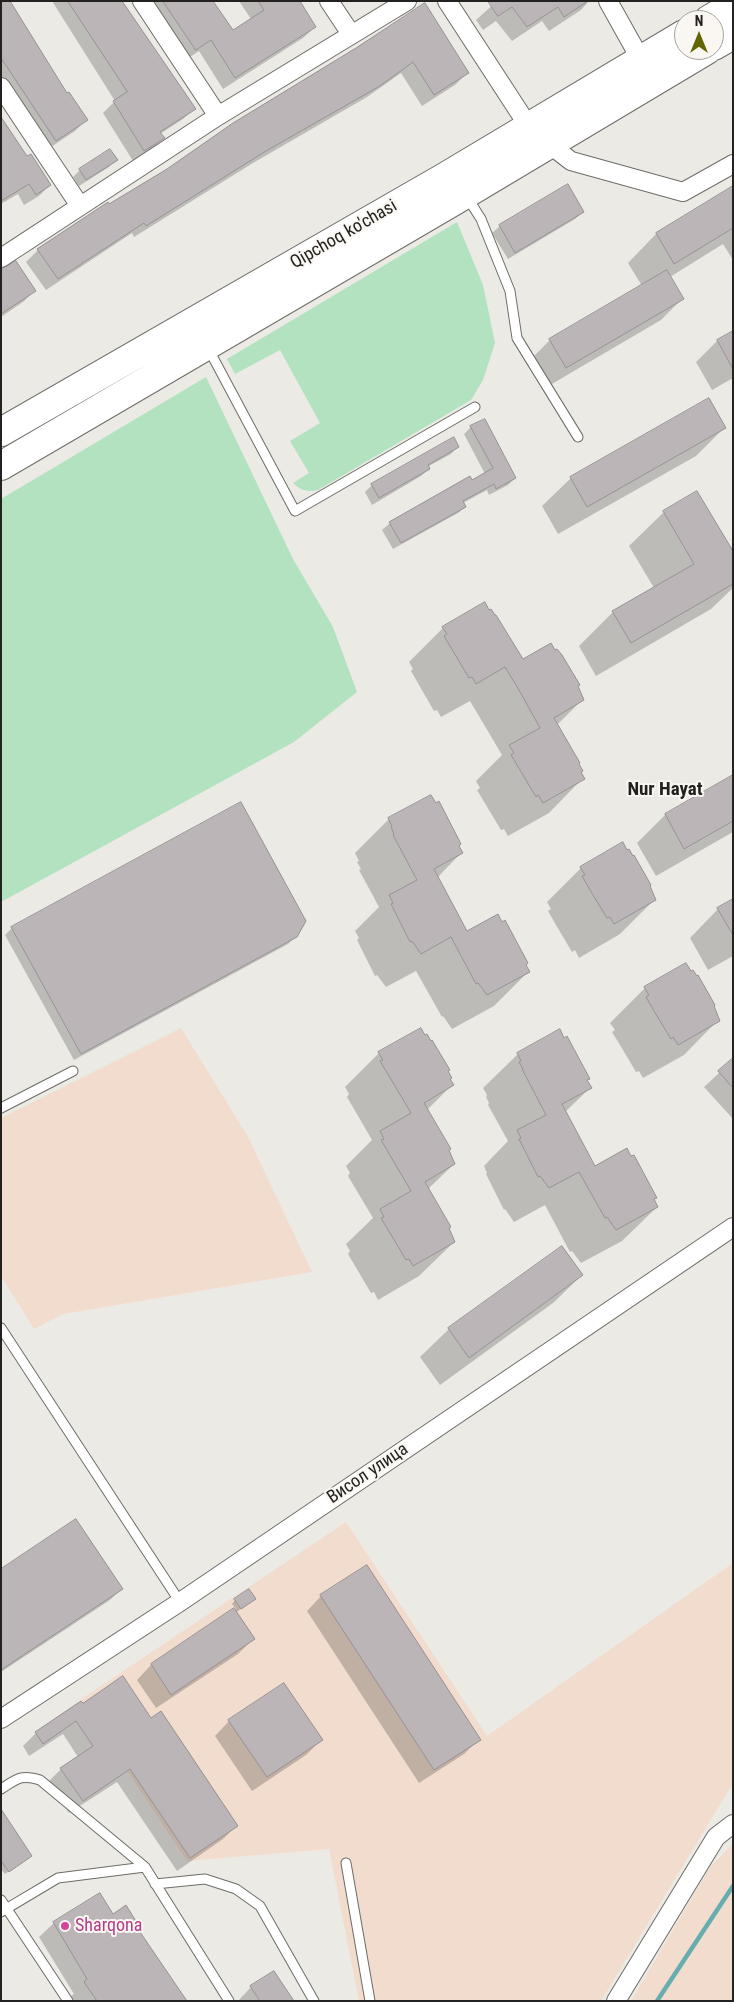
<!DOCTYPE html>
<html>
<head>
<meta charset="utf-8">
<style>
  body { margin:0 }
  #map { position:relative; width:734px; height:2002px; overflow:hidden; background:#eceae5; font-family:"Roboto Condensed",sans-serif }
  canvas { display:block }
  .frame { position:absolute; inset:0; border:2px solid #232220; pointer-events:none }
  .north { position:absolute; left:674px; top:10px; width:50px; height:50px; box-sizing:border-box; background:#faf7f2; border:1px solid #a4a29e; border-radius:50%; rotate:0deg; font-size:14px; font-weight:700; line-height:20px; text-align:center; color:#232220 }
  .north::after { content:''; display:block; margin:auto; width:18px; height:22px; background:#626500; clip-path:polygon(50% 0,100% 100%,50% 72%,0 100%) }
</style>
</head>
<body>
<div id="map">
<canvas width="734" height="2002"></canvas>
<div class="frame"></div>
<div class="north">N</div>
</div>
<script>
const ctx = document.querySelector('canvas').getContext('2d');
ctx.lineJoin = 'round';
function fill(path, color) { ctx.fillStyle = color; ctx.fill(path, 'evenodd'); }
function trace(path, color, width, dash) { ctx.strokeStyle = color; ctx.lineWidth = width; ctx.lineCap = dash ? 'butt' : 'round'; ctx.setLineDash(dash || []); ctx.stroke(path); }
function label(font, color, halo, rows, align = 'center') {
  ctx.font = font + ' "Roboto Condensed",sans-serif'; ctx.lineWidth = 4; ctx.setLineDash([]); ctx.textBaseline = 'middle'; ctx.strokeStyle = halo; ctx.fillStyle = color; for (const [text, x, y, turn = 0] of rows) {
    ctx.save(); ctx.translate(x, y); ctx.rotate((+turn || 0) * Math.PI / 180); ctx.textAlign = isNaN(turn) ? turn : align; if (halo) ctx.strokeText(text, 0, 0); ctx.fillText(text, 0, 0); ctx.restore();
  }
}
const industrial = new Path2D(`
  M181,1028L248,1137L312,1272L63,1314L34,1329L1,1276V1118Z
  M346,1522L487,1736L733,1563V1787L730,1788L601,2001H359L329,1849L187,1861L80,1700Z
  M733,1844V2001H631L710,1867Z`);
const green = new Path2D(`
  M457,222L483,285L495,343L483,380L471,400L318,490C306,492 302,491 293,483L309,473L290,441L320,423L280,350L235,374L227,359Z
  M206,377L293,559L333,627L357,692L294,742L1,902V499Z`);
const shadow = new Path2D(`
  M1,1L86,120L75,131L45,151L1,85Z
  M52,1H122L194,109L183,119L160,134L163,138L152,149L133,161L103,113L115,101Z
  M144,1H207L232,31L251,19L239,1H299L315,27L303,38L223,89L199,51L184,61Z
  M497,1H589L581,10L549,31L542,21L512,41L496,21L483,30L476,20Z
  M357,49L467,73L455,85L422,106L401,73L367,97L253,163L134,237L132,233L46,290L26,262L38,250L108,204V205L168,170Z
  M1,121L27,157L50,185L39,196L24,205L18,194L1,204Z
  M116,160L109,167L79,186L73,177L80,170Z
  M733,188V260L723,244L670,277L682,299L661,320L545,388L529,361L550,340L642,286L628,263L656,234Z
  M583,212L575,219L508,259L492,233L500,226Z
  M1,272L34,291L23,302L1,317Z
  M733,333V378L712,390L696,362L717,341Z
  M471,427L515,478L508,485L489,495L487,490L463,503L465,507L458,513L393,549L382,530L389,524L469,478L471,481L485,474L464,434Z
  M724,428L696,456L558,534L542,506L571,478Z
  M458,446L451,454L427,467L429,469L421,476L372,505L365,492L372,485Z
  M664,512L733,554V588L711,609L596,676L579,646L613,612L654,588L629,546Z
  M443,628L522,661L577,686L582,700L557,725L583,778L549,813L508,836L504,829L501,830L477,790L480,788L476,781L502,755L470,701L441,717L437,710L434,711L411,671L413,669L409,662Z
  M733,777V832L656,876L637,843L665,815Z
  M389,819L458,846L461,853L437,878L466,933L524,965L528,972L494,1006L452,1029L443,1016L442,1017L416,971L386,987L377,975L375,976L357,940L359,938L355,931L379,907L359,870L361,869L357,862L359,861L355,853Z
  M627,852L648,886L654,900L620,934L579,958L575,950L572,952L556,925L548,911L551,909L547,902L581,868Z
  M733,901V956L708,970L690,938L718,909Z
  M12,928L296,936L288,944L74,1060L5,935Z
  M686,964L718,1020L684,1055L643,1078L639,1071L636,1072L620,1045L612,1032L615,1030L610,1023L645,988Z
  M379,1053L447,1071L452,1085L427,1110L454,1164L428,1189L454,1242L419,1276L378,1300L374,1292L371,1293L348,1254L350,1251L346,1244L373,1218L348,1176L350,1173L346,1166L372,1140L347,1097L349,1094L345,1087Z
  M518,1054L588,1079L586,1081L590,1088L565,1112L595,1167L653,1200L657,1207L622,1241L581,1263L572,1251L570,1252L545,1205L514,1222L505,1209L504,1210L486,1174L487,1173L484,1166L508,1141L488,1105L489,1103L486,1097L487,1095L483,1088Z
  M733,1060V1119L704,1087Z
  M562,1247L582,1275L553,1303L440,1385L420,1357L449,1329Z
  M1,1570L121,1589L110,1600L1,1672Z
  M321,1596L479,1739L464,1754L419,1783L307,1611Z
  M235,1600L251,1602L235,1613L253,1639L238,1654L156,1708L137,1680L151,1665L236,1609L232,1604Z
  M81,1703L151,1720L236,1826L223,1839L177,1871L117,1782L69,1813L48,1782L61,1769L78,1757L63,1734L29,1756L23,1746L36,1733Z
  M229,1721L321,1740L306,1755L252,1791L215,1736Z
  M1,1811L31,1856L5,1874L1,1869Z
  M112,1915L138,1932L186,2001H73L70,1997L74,1994L39,1937L54,1923Z
  M251,1987L292,2001H238Z`);
const stream = new Path2D(`
  M657,2001L733,1886`);
const building = new Path2D(`
  M1,1H10L67,93L69,92L88,120L56,141L1,58Z
  M68,1H122L196,109L160,132L165,138L144,151L113,101L127,92Z
  M163,1H213L233,30L264,10L258,1H300L316,27L235,78L211,40L196,50Z
  M488,1H588L564,17L558,7L527,27L512,7L498,16Z
  M425,3L469,73L434,95L413,62L380,86L266,151L146,226L144,223L58,279L37,249L108,202L109,204L167,169L233,123L356,48Z
  M1,117L27,156L31,154L51,185L36,195L29,184L1,201Z
  M110,149L118,160L86,180L79,169Z
  M568,184L584,212L515,253L499,225Z
  M733,186V228L674,264L656,233Z
  M16,261L36,291L1,314V270Z
  M667,270L684,299L566,368L549,339Z
  M733,331V369L717,340Z
  M709,398L726,428L587,507L570,477Z
  M485,419L516,478L496,489L494,484L463,501L466,507L401,543L389,522L470,476L472,480L493,468L470,426Z
  M454,437L459,447L428,465L430,469L379,498L371,484Z
  M697,491L733,551V584L631,643L612,611L694,564L663,511Z
  M485,602L489,610L491,609L495,615H496L523,659L551,643L555,650L557,649L562,655L580,685L578,686L584,700L554,718L580,763L579,764L583,771L581,772L585,779L543,803L538,795L536,797L511,755L514,753L509,745L540,728L519,690L505,667L476,684L472,677L469,678L444,636L447,634L442,627Z
  M733,775V821L684,849L665,814Z
  M431,795L436,803L439,801L461,844L459,846L463,853L434,869L467,931L498,914L502,922L505,920L528,963L526,965L530,972L487,995L478,983L476,984L451,937L421,954L412,941L410,942L391,904L393,903L389,895L417,880L393,835L394,834L391,827L392,826L388,818Z
  M241,802L306,921L297,937L81,1054L11,927Z
  M623,842L627,850L629,849L633,856L634,855L651,885L650,886L656,900L614,924L610,917L607,918L590,890L582,876L585,875L580,867Z
  M733,899V935L717,908Z
  M686,963L691,971L693,970L697,976L698,975L715,1005L714,1006L720,1021L678,1045L673,1037L671,1039L654,1011L646,997L649,995L644,987Z
  M421,1028L425,1035L427,1034L431,1041L432,1040L450,1070L448,1071L452,1078L450,1079L454,1085L424,1103L451,1149L449,1150L455,1164L425,1182L451,1227L449,1228L455,1242L413,1266L409,1259L406,1260L381,1218L384,1217L380,1209L411,1191L381,1140L384,1139L380,1131L411,1113L380,1061L383,1060L378,1052Z
  M560,1029L564,1038L567,1036L590,1079L587,1080L592,1088L562,1104L595,1166L627,1148L631,1156L634,1155L657,1198L654,1199L658,1207L616,1230L607,1217L605,1218L579,1172L549,1188L540,1176L538,1177L519,1139L521,1138L517,1130L546,1115L522,1069H523L519,1062L521,1061L517,1053Z
  M733,1058V1088L718,1071Z
  M562,1246L583,1275L469,1358L448,1328Z
  M76,1519L123,1589L1,1670V1569Z
  M367,1565L481,1740L434,1770L320,1595Z
  M249,1589L256,1599L241,1609L234,1599Z
  M234,1608L255,1639L171,1695L151,1664Z
  M123,1676L151,1718L161,1711L238,1826L190,1858L130,1769L83,1801L60,1768L93,1746L76,1721L43,1744L35,1732L81,1701L83,1703Z
  M284,1683L323,1740L267,1777L228,1720Z
  M1,1809L32,1856L9,1872L1,1861Z
  M100,1893L113,1914L126,1905L142,1931L140,1932L187,2001H97L84,1982L87,1979L53,1922Z
  M274,1971L294,2001H260L250,1986Z`);
const service = new Path2D(`
  M467,197L481,219L510,291L517,338L578,437
  M208,348L295,511L475,407
  M1,1108L73,1071
  M1,1328L180,1602
  M1,1789C17,1779 21,1774 40,1780L145,1867L229,2001
  M346,1863L370,2001
  M155,1884L205,1879L236,1889L260,1906L314,2001
  M1,1900L68,2001
  M1,1912L58,1878L145,1867`);
const minor = new Path2D(`
  M142,1L218,116
  M329,1L351,34
  M447,1L529,127
  M608,1L641,60
  M1,87L80,206
  M549,144L571,161L683,192L733,164
  M1,258L218,116L407,1
  M1,1719L180,1602L733,1227
  M616,2001L716,1837L733,1824`);
const primary = new Path2D(`
  M708,20L733,5
  M714,46L733,35
  M1,432L443,178L684,34
  M1,466L456,200L707,50`);
const markers = [
  [65,1926,5,"#d1479c"]
];
const streetNames = [
  ["Qipchoq ko'chasi",344,235,-30],
  ["Висол улица",368,1474,-34]
];
const hotelNames = [
  ["Sharqona",75,1926]
];
const neighbourhoodNames = [
  ["Nur Hayat",665,790]
];
fill(industrial, '#f1dcce');
fill(green, '#b2e2c0');
fill(shadow, '#0003');
trace(stream, '#66adaf', 4.5);
fill(building, '#bbb5b8');
trace(building, '#969193', 1);
trace(service, '#6e6c67', 11);
trace(minor, '#6e6c67', 20);
trace(primary, '#6e6c67', 30);
trace(service, '#fff', 9);
trace(minor, '#fff', 18);
trace(primary, '#fff', 28);
for (const [x, y, r, color] of markers) { const dot = new Path2D(); dot.arc(x, y, r, 0, 2 * Math.PI); ctx.fillStyle = color; ctx.fill(dot); trace(dot, '#faf7f2', 2); }
label('18px', '#232220', '#faf7f2', streetNames);
label('18px', '#b23c85', '#faf7f2', hotelNames, 'left');
label('bold 19px', '#232220', '#faf7f2', neighbourhoodNames);
</script>
</body>
</html>
